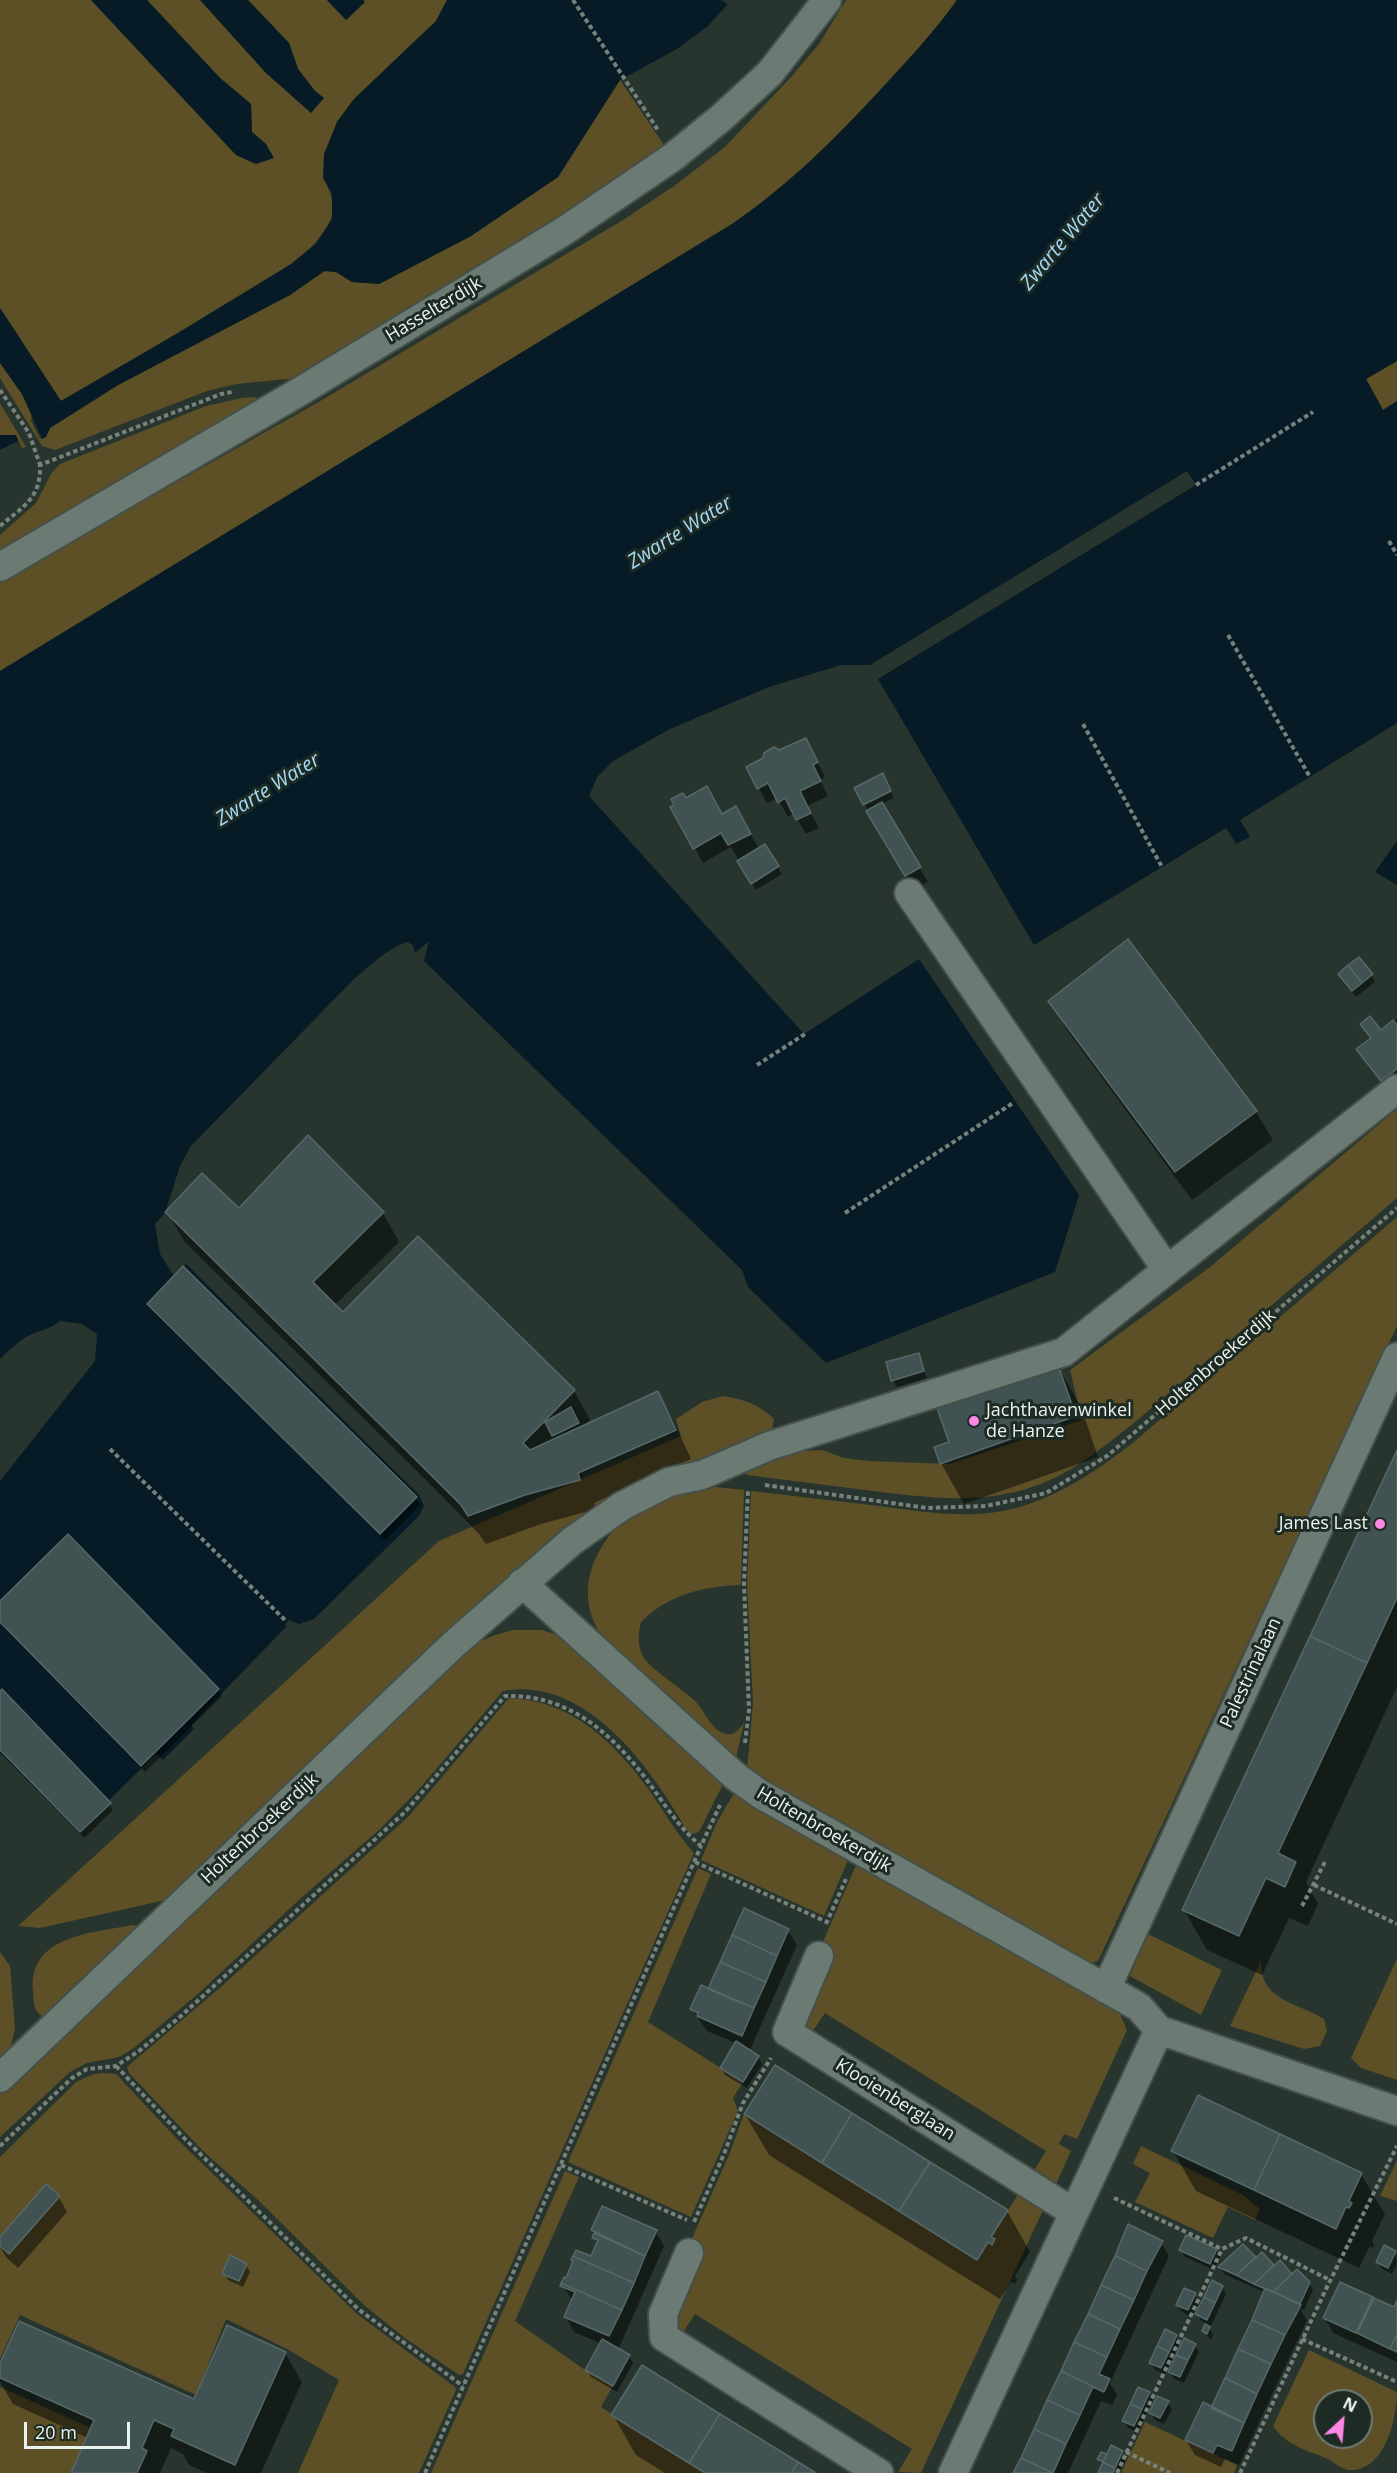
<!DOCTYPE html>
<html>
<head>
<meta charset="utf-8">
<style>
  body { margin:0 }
  #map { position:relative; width:1397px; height:2473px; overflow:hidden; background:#27352e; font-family:"Open Sans",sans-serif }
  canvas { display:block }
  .north { position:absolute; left:1313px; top:2389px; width:60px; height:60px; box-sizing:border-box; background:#1e2b24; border:2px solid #707b75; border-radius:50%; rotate:26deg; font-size:16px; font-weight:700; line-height:24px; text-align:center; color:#ebf3ee }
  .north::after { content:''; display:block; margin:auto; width:21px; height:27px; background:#fc86e4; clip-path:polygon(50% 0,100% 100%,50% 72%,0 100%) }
  .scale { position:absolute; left:24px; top:2422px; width:106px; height:27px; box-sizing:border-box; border:3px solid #ebf3ee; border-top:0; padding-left:8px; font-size:18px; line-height:21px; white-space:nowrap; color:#ebf3ee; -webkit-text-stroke:4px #1e2b24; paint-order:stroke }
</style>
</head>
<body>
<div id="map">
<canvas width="1397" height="2473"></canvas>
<div class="north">N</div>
<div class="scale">20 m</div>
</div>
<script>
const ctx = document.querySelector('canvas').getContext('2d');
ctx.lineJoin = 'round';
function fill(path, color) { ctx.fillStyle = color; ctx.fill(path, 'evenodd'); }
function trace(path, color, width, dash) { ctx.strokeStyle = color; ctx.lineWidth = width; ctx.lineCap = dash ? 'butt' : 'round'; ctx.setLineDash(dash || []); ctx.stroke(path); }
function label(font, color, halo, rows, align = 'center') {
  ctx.font = font + ' "Open Sans",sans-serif'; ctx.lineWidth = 6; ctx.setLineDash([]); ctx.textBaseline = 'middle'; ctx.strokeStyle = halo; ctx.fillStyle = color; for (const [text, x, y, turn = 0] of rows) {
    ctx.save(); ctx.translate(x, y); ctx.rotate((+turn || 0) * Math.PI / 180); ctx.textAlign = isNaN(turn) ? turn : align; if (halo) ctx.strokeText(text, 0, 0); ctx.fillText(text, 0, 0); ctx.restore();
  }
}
const green = new Path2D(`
  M0,0H91L236,155L256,164L266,144L252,132L251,104L220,78L147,0H200L266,73L281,86L323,98L315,91L298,69L289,43L248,0H327L346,20L365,2L363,0H447L436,21L354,99L337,122L323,178C330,190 337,208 330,221C310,260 263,281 227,303C172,337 116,369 61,401L0,308Z
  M846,0H957C935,31 908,60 882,88C836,138 789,185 732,224L0,671V582L322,400L623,220L674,186L725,147L792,76L819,44Z
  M620,80L668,151L298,378L236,384L207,391L55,450L42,446L0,378V363L22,394L32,414L31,421L40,439L46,437L50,428L118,385L290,295L325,271L336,272L352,282L379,284L471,236L558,177Z
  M1397,361V401L1383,410L1366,379Z
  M255,397L257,399V404L0,559V535L36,503L51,474L60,464L206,406L242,398Z
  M0,403L26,447L22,448L16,435H0Z
  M1397,1109V1198L1134,1423C1103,1447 1073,1473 1035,1486C980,1506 922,1497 865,1490C825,1485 786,1480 747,1475L742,1469L770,1453L822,1450L844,1458L869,1461L950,1464L1082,1420L1070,1370L1210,1267Z
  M1397,1217V1326L1098,1961L1087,1964L747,1771L753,1703L747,1584L751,1491C794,1496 836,1501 879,1506C923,1512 972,1520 1016,1508C1062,1495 1098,1470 1135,1441Z
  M723,1396C743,1399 759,1404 774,1419L772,1429L763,1436L655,1479L166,1900L40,1928L18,1926L439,1541L681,1436L676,1419L702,1402Z
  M706,1486L744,1490L741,1585C704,1586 667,1595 641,1622C638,1634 637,1647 644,1658C650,1668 683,1690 694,1700C705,1710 710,1730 726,1734C735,1736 739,1729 744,1723L735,1762L604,1639C579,1605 585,1568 609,1536C614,1530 620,1519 627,1515C650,1503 681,1495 706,1486Z
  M513,1630H542L561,1636L724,1782L699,1832L692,1834L686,1829C650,1767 586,1676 503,1691L419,1789L380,1829L301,1898L200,1992L134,2048L119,2057L87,2063L70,2072L0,2137V2089L459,1650L495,1635Z
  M509,1698C571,1700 614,1742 649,1790C664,1811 676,1833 694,1853L463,2374L459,2375L405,2338L365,2306L258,2200L204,2152L129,2073L127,2067L222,1986L409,1816Z
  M741,1793L849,1858L824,1916L701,1860L717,1822L733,1795Z
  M857,1863L1119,2012L1127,2030L1077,2139L1064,2134L1059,2144L1071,2151L1054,2188L1032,2174L1046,2151L825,2013L810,2035L804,2017L834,1950L822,1944Z
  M698,1868L711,1874L648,2022L743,2082L733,2098L738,2111L691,2217L568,2162Z
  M133,1925L139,1926L45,2018C33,2012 34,2003 33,1991C28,1935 93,1933 133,1925Z
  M1148,1934L1222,1970L1201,2015L1130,1976Z
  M0,1952L10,1966L15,2028L10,2051L0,2065Z
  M1397,1959V2080L1361,2068L1351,2058Z
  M1261,1961C1260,2001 1297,2002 1324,2019L1327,2031L1320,2046L1304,2049L1230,2026Z
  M104,2073L116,2074L178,2140L357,2314L455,2387L456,2390L419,2473H298L339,2380L289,2350L226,2319L196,2395L20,2315L0,2359V2157L76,2082L94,2074Z
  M744,2114L976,2260L988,2242L992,2244L995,2239L991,2237L1019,2193L1044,2208L921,2473L898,2472L912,2449L695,2314L680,2337L672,2316L689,2245L729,2155Z
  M1141,2146L1243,2195L1260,2209L1255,2220L1228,2207L1213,2238L1135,2202L1150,2173L1133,2164Z
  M1397,2160V2201L1380,2196Z
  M565,2171L579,2177L515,2321L585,2370L613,2386L601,2407L705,2473H431Z
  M1309,2350L1397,2392C1397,2418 1385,2473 1348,2470C1340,2468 1335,2463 1328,2459C1309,2451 1285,2445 1273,2426ZM1325,2401H1361V2437H1325Z
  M0,2387L93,2429L73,2473H0Z
  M1145,2422L1237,2465L1234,2473H1121Z`);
const water = new Path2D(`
  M91,0H147L220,78L251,104L252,132L266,144L274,158L256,164L236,155Z
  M200,0H248L289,43L298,69L315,91L324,98L311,113L266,73Z
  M327,0H363L365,2L346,20Z
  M447,0H721L728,4L708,26L677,49L620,80L558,177L471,236L379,284L352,282L336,272L324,271L290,295L118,385L50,428L46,437L42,439L22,394L0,363V308L61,401L178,333L291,264L316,244L332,219V193L323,178L324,154L337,122L354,99L436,21Z
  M957,0H1397V361L1366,379L1383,410L1397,401V723L1240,820L1250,837L1236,844L1226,828L1034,945L878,679L1196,485L1187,471L870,665H841L769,687L670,729L613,761L597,777L589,796L804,1034L919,959L1079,1195L1055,1272L826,1363L748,1287L742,1270L424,961L429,941L415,953L413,945L407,942C387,948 370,966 354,979L191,1146L180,1166L165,1213L155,1224L160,1254L174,1276L186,1264L419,1495L424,1506L419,1516L314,1619L299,1624L289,1620L285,1624L287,1626L191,1725L194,1729L163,1760L156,1754L78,1831L0,1753V1481L95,1361L97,1334L82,1324L60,1321C50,1330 38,1330 26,1337C17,1343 8,1351 0,1359V671L732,224C789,185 836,138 882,88C908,60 935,31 957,0Z
  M0,435H16L18,441L0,450Z
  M1397,841V885L1375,872Z`);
const shadow = new Path2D(`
  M779,752L813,754L825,777L820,780L828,796L807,806L819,828L806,834L794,813L788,817L777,798L767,803L748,768Z
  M886,782L894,798L882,804L928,882L914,890L856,789Z
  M686,800L722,816L736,808L759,849L764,846L782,874L756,890L739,862L745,858L744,856L738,859L731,847L703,863L672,807Z
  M1128,942L1256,1112L1273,1140L1192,1200L1067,1030L1050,1001Z
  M1371,975L1375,982L1356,997L1344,981Z
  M1397,1019V1090L1391,1095L1358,1050L1371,1040L1362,1025L1381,1032Z
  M239,1210L383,1213L399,1242L334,1306L343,1314L574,1391L590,1420L585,1426L657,1393L674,1422L691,1459L594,1503L596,1509L541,1524L486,1544L479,1534L433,1487L184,1241L167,1212Z
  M148,1304L416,1498L420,1505L385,1540L152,1311Z
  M918,1355L927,1378L897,1387L893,1380Z
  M1058,1367L1081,1407L1098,1457L964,1504L941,1463L951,1443Z
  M1397,1454V1687L1306,1882L1318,1904L1308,1926L1289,1918L1262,1975L1207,1950L1184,1910Z
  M0,1603L218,1689L222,1696L145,1772L0,1623Z
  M0,1693L109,1804L113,1810L84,1838L0,1751Z
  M788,1930L797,1945L749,2052L758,2057L762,2064L747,2088L725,2075L721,2068L736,2043L707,2031L692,2009L709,1991Z
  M745,2114L1007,2211L1030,2252L1015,2276L1017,2280L1015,2284L1011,2282L1000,2299L769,2155Z
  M1173,2151L1361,2174L1385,2214L1372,2241L1374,2244L1373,2248L1370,2246L1359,2268L1196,2191Z
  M59,2197L67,2212L18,2268L6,2257L0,2247V2239Z
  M592,2230L656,2232L664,2246L618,2350L629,2356L633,2363L617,2392L591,2377L587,2370L602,2344L574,2332L566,2317L573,2301L562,2285L592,2258L598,2244Z
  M1160,2241L1169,2256L1110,2383L1117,2395L1112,2405L1101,2401L1068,2473H1015Z
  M1243,2246L1256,2259L1262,2254L1274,2267L1309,2283L1313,2290L1304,2310L1300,2309L1307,2320L1239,2465L1225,2459L1221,2467L1195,2455L1186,2440L1212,2408L1266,2293L1224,2274L1220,2267Z
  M1181,2250H1216L1220,2257L1214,2270L1185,2257Z
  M1395,2252L1397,2264L1392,2274L1382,2269L1378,2262Z
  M246,2265L250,2272L243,2287L228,2280L224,2273Z
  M1341,2284L1394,2309L1397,2303V2362L1333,2333L1325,2318Z
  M1222,2287L1226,2294L1211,2326L1207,2324L1213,2335L1211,2340L1203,2331L1207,2324L1201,2321L1197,2314Z
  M1195,2295L1199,2301L1192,2317L1182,2312L1178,2305Z
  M1176,2336L1180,2343L1165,2374L1155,2370L1151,2363Z
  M1195,2345L1199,2352L1184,2383L1174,2379L1170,2372Z
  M285,2353L302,2382L261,2473H207L189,2465L183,2454L171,2448L160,2473H72L88,2438L13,2404L0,2382V2366L195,2401Z
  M1149,2394L1153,2400L1138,2432L1128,2428L1124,2421Z
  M1168,2403L1172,2410L1164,2424L1155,2420L1151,2413Z
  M613,2415L813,2473H665L636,2455Z
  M1122,2452L1126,2459L1119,2473H1099L1103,2466L1099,2459Z`);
const building = new Path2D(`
  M806,738L818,762L813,765L821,781L800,791L811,813L796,820L785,798L778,803L768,783L757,789L746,767L763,758L764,753L774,747L779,750Z
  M883,773L891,791L863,805L854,788Z
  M707,786L722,814L736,806L751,834L728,845L721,833L693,849L670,807L674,805L671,799L683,793L686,798Z
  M882,802L921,867L905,876L866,811Z
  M765,844L779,866L751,884L737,861Z
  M1128,939L1257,1111L1175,1172L1048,1001Z
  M1359,957L1373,974L1362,983L1348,965Z
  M1348,965L1362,983L1352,991L1338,974Z
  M1370,1016L1381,1030L1393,1020L1397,1025V1069L1381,1081L1356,1049L1371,1038L1360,1024Z
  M308,1135L384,1212L313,1282L343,1312L418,1236L575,1390L523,1443L530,1450L658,1391L676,1430L578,1473L580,1480L525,1495L468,1516L461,1505L414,1458L165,1212L202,1173L239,1208Z
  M183,1266L417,1497L380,1534L147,1304Z
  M919,1353L924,1371L891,1381L886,1362Z
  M1058,1365L1076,1416L940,1464L934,1447L949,1442L937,1408Z
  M571,1407L579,1423L552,1436L545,1422Z
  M1397,1450V1598L1367,1663L1310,1636Z
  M68,1534L219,1689L141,1766L0,1622V1601Z
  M1310,1636L1367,1663L1278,1853L1296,1862L1285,1887L1266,1878L1239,1936L1182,1910Z
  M2,1689L111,1803L80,1832L0,1750V1691Z
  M744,1908L789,1929L777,1956L732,1935Z
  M732,1935L777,1956L766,1982L720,1962Z
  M720,1962L766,1982L754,2008L708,1989Z
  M701,1985L754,2008L742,2036L697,2016L698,2013L690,2009Z
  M736,2041L759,2056L743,2082L720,2068Z
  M775,2065L852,2113L822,2163L744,2114Z
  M1198,2095L1280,2134L1254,2190L1171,2151Z
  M852,2113L930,2162L899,2211L822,2163Z
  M1280,2134L1362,2173L1349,2201L1352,2203L1349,2208L1346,2207L1336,2229L1254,2190Z
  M930,2162L1008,2210L991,2237L995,2239L992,2245L988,2242L977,2260L899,2211Z
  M46,2184L60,2196L9,2254L0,2246V2237Z
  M602,2206L657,2230L645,2256L591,2230Z
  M1128,2224L1163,2241L1147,2271L1115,2256Z
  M594,2233L645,2256L634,2283L573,2256L576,2250L591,2256L598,2240L592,2238Z
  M1186,2235L1217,2249L1210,2264L1179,2250Z
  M1243,2244L1256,2257L1236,2275L1218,2267Z
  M1384,2245L1396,2251L1388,2268L1376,2262Z
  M1262,2252L1274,2265L1254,2284L1236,2275Z
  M230,2255L247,2264L239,2281L222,2274Z
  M573,2256L634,2283L622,2310L561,2283L564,2277L566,2278L573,2261L571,2260Z
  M1115,2256L1147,2271L1134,2300L1101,2285Z
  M1280,2260L1292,2274L1273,2292L1254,2284Z
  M1297,2269L1310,2282L1300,2304L1273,2292Z
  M1212,2280L1223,2286L1215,2303L1204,2297Z
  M1340,2282L1373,2297L1356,2333L1323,2318Z
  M561,2283L622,2310L609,2336L564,2317L575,2292L560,2286Z
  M1101,2285L1134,2300L1120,2329L1088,2314Z
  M1184,2288L1196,2293L1188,2310L1176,2305Z
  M1265,2288L1301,2305L1285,2335L1252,2320Z
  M1204,2297L1215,2303L1207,2320L1195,2314Z
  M1374,2298L1394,2307L1397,2300V2334L1390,2349L1357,2333Z
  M1088,2314L1120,2329L1107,2357L1074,2342Z
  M1252,2320L1285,2335L1271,2364L1238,2349Z
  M19,2321L194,2399L227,2325L286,2352L235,2465L171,2436L174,2429L154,2420L142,2448L147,2451L137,2473H71L94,2420L0,2378V2363Z
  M1205,2324L1210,2327L1207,2334L1202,2331Z
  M1165,2329L1177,2335L1169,2352L1157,2346Z
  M1397,2334V2352L1390,2349Z
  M1184,2338L1196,2344L1188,2360L1176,2355Z
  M602,2339L630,2355L613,2386L585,2370Z
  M1074,2342L1107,2357L1099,2374L1110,2379L1104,2392L1061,2371Z
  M1157,2346L1169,2352L1161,2368L1149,2363Z
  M1238,2349L1271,2364L1257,2394L1225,2378Z
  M1176,2355L1188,2360L1180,2377L1168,2372Z
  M642,2365L720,2414L689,2463L611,2415Z
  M1061,2371L1104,2392L1093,2387L1080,2415L1047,2400Z
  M1225,2378L1257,2394L1244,2423L1211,2408Z
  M1138,2387L1150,2392L1142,2409L1130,2404Z
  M1157,2396L1169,2401L1160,2418L1149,2413Z
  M1047,2400L1080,2415L1066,2444L1034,2429Z
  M1203,2402L1244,2423L1232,2451L1217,2445L1213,2453L1185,2440Z
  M1130,2404L1142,2409L1134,2426L1122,2421Z
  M720,2414L798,2462L791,2473H705L689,2463Z
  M1034,2429L1066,2444L1053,2473L1021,2458Z
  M1111,2445L1123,2451L1115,2468L1103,2462Z
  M1101,2452L1107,2454L1103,2462L1097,2459Z
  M1021,2458L1053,2473H1013Z
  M798,2462L816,2473H791Z
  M1103,2462L1115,2468L1113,2473H1098Z`);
const path = new Path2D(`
  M573,0L658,130
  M0,390L29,433L40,465
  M1196,485L1313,412
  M0,526C24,506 41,498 40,465L221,394L232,392
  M1389,541L1397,555
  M1228,635L1310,777
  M1083,724L1162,867
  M757,1065L805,1034
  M845,1213L1013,1103
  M110,1449L287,1622
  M765,1485L927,1508L986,1506L1046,1493L1107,1456L1397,1208
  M745,1743L749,1710L744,1584L748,1490
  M695,1862L827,1922
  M1314,1885L1397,1924
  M1302,1906L1326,1860
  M826,1924L846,1879
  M116,2066L185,2139L358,2309L463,2386
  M0,2146L72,2078L87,2069L116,2066L139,2051L181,2016L405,1812L505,1696C565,1694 608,1730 643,1775C663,1801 676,1825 701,1846L720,1805
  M561,2165L687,2220
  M1114,2198L1222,2249L1246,2238L1330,2280
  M694,2222L724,2154L743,2103L771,2058
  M1302,2339L1397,2382
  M1126,2452L1170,2473
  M425,2473L701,1846
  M1117,2473L1222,2249
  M1240,2473L1326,2289L1397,2146`);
const street = new Path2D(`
  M0,567L294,395L564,231L673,157L721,118L770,73L827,0
  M1167,1270L1397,1089
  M522,1583L735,1776L760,1794L1139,2007L1159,2030L1397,2111
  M819,1956L787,2032L1073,2212
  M1106,1989L1397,1357
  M0,2078L454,1644L572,1541L622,1506L669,1482L702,1475L769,1446L1064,1352L1167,1270L909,893
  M689,2253L663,2314L664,2337L879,2473
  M953,2473L1159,2030`);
const markers = [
  [974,1421,6,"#fc86e4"],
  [1380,1524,6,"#fc86e4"]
];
const streetNames = [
  ["Hasselterdijk",434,310,-31],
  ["Holtenbroekerdijk",1216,1363,-41],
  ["Palestrinalaan",1251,1673,-65],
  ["Holtenbroekerdijk",260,1829,-43],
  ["Holtenbroekerdijk",824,1830,30],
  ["Klooienberglaan",895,2100,32]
];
const poiNames = [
  ["Jachthavenwinkel",986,1411],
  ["de Hanze",986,1432],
  ["James Last",1368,1524,"right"]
];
const waterNames = [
  ["Zwarte Water",1063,242,-50],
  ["Zwarte Water",680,533,-32],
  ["Zwarte Water",268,790,-32]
];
fill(green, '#5d5026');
fill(water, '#061b25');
fill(shadow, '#0007');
fill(building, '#405252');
trace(building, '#566868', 1.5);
trace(street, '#45504a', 32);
trace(path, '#76827b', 4, [4.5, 3]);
trace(street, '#6b7a72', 28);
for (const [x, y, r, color] of markers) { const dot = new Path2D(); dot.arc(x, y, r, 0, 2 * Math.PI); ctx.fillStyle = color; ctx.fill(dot); trace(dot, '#1e2b24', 2); }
label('18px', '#ebf3ee', '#1e2b24', streetNames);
label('18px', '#ebf3ee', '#1e2b24', poiNames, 'left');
label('italic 20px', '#a2d9f5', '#1e2b24', waterNames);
</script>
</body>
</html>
